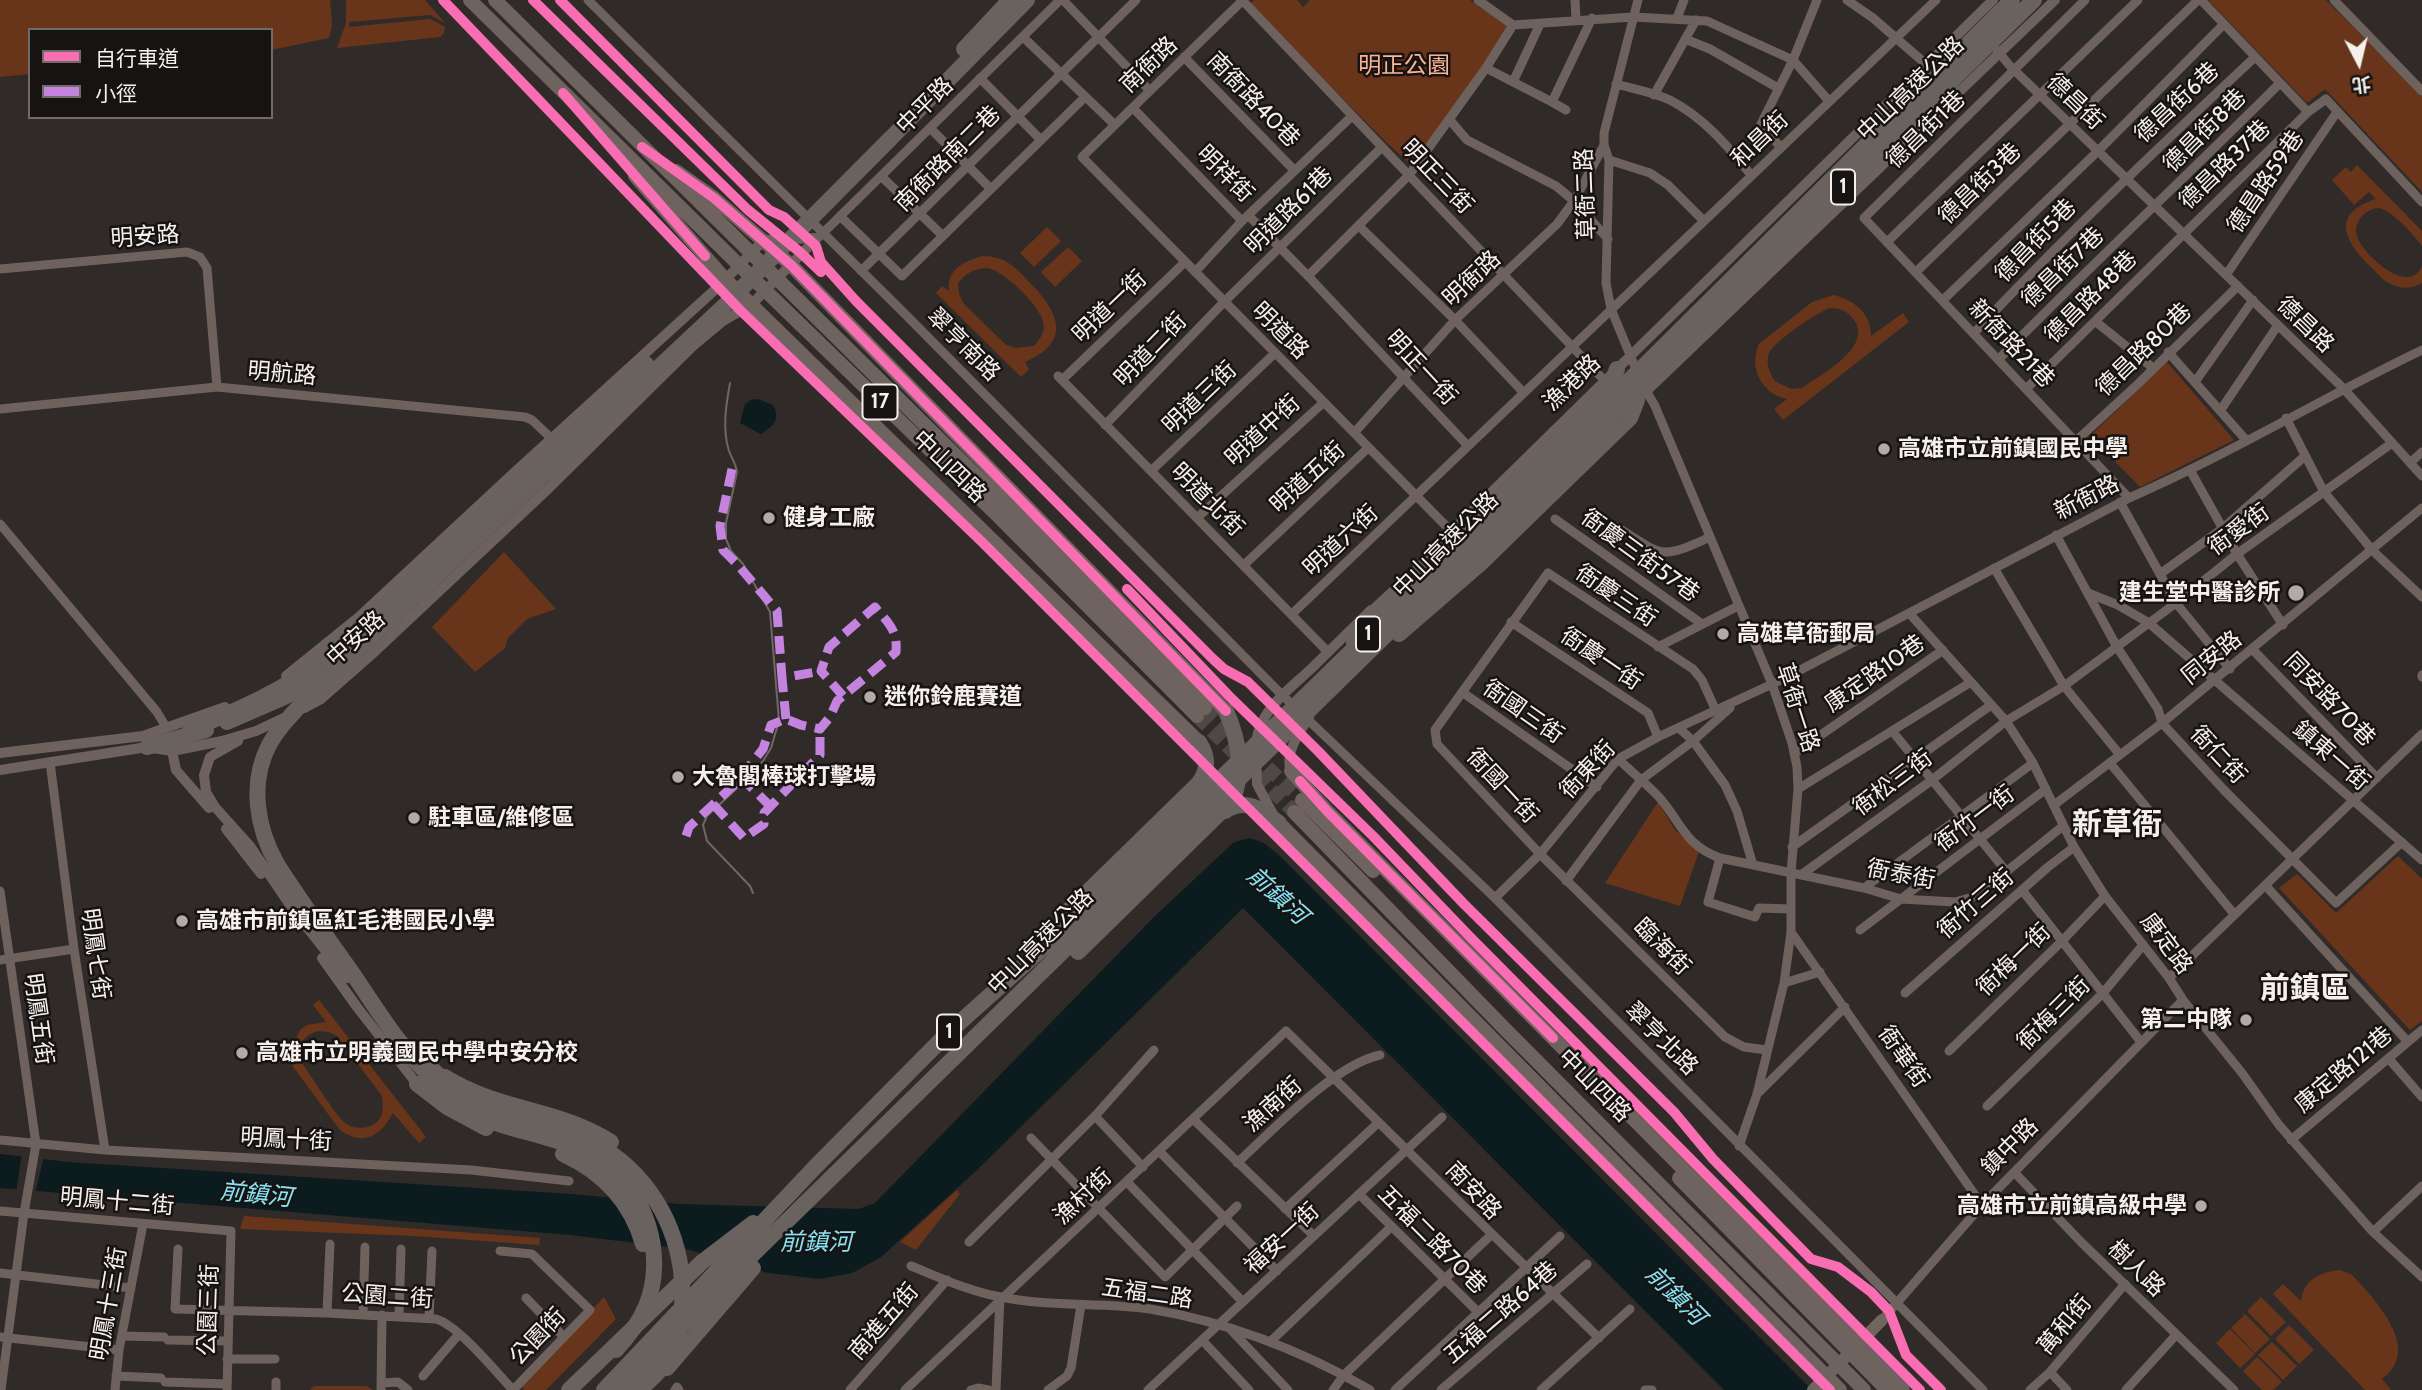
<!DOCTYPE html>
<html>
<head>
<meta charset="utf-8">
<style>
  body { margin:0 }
  #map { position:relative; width:2422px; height:1390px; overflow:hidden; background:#302b29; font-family:Cabin,"Noto Sans TC",sans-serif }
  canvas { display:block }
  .legend { position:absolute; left:28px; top:28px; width:245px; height:91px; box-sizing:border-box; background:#171312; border:2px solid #706b6a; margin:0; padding:9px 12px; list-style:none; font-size:21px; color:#f6f0ed }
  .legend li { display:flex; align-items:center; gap:14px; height:35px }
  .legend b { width:35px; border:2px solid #706b6a }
  .north { position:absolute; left:2324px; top:28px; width:70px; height:70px; -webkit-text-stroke:5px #171312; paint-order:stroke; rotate:173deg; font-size:19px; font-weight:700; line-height:28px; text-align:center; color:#f6f0ed }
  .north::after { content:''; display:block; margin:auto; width:24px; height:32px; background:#f6f0ed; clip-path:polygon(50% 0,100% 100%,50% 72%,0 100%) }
</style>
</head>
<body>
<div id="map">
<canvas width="2422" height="1390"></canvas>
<ul class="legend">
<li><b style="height:9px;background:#f96db3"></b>自行車道</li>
<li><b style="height:9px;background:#c483df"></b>小徑</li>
</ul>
<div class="north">北</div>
</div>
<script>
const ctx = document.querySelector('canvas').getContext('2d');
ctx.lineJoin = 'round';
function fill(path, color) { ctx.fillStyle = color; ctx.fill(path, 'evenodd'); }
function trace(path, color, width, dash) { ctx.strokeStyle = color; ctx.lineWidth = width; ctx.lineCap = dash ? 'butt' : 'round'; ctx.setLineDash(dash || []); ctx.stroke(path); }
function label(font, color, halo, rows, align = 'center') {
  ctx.font = font + ' Cabin,"Noto Sans TC",sans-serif'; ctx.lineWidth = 5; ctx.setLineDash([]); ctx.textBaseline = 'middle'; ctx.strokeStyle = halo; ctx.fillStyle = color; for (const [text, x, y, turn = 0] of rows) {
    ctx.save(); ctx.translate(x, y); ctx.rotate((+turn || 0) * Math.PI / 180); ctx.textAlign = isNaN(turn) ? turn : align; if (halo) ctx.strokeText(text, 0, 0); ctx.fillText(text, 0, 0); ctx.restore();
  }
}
const green = new Path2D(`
  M0,0H330L332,25L329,38L271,50V30H30V74L0,77Z
  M346,0H425L445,23L430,15L349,22V27L430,19L445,27L444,33L440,37L337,48L346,23Z
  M1254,0H1297L1303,7L1310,0H1470L1507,26L1483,67L1414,167L1389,145L1249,5Z
  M2208,0H2326L2422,96V192L2325,89L2307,103Z
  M2357,165L2422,231V246C2415,236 2389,207 2377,208C2364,210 2353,223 2357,236C2361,252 2408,298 2422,266V283C2412,289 2402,289 2391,284C2383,281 2377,273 2371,267C2343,240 2331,213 2376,199L2369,192L2354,205L2332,180L2346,167L2351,172Z
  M1047,227L1061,241L1034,267L1020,253Z
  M1068,247L1082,261L1055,287L1041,272Z
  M982,256C1007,256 1016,268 1032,285C1061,315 1070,343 1025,362L1029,370L1021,377L936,293L942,286L949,291C947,269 963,262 982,256ZM988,268C1004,271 1039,305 1043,321C1046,331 1040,339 1034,346L1015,348L1005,344L964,304L959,294L958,283C967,272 974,269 988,268Z
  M1834,295C1855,301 1871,313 1871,336L1903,313L1909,322L1783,420L1774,409L1787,399C1762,394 1748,368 1759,344L1812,302ZM1830,308C1840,308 1848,311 1854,320C1873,348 1821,374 1802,388L1791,389L1775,381C1769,372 1764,360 1771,350C1777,340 1819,311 1830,308Z
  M2167,362L2234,440L2140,487L2090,436Z
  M504,552L556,609L527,619L508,638L505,648L475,672L432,627Z
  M1658,802L1675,830L1699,851L1680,906L1605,883Z
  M2398,856L2422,879V1021L2410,1030L2279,888L2297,874L2336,913Z
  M319,1000L426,1137L419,1143L393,1113C380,1136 365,1147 340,1130L291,1064V1048L301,1029L307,1025L326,1022L313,1005ZM318,1031L329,1032L337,1036L382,1096C383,1104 384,1116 377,1122C369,1129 354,1130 345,1123C332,1111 311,1075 299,1059C297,1045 304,1035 318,1031Z
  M957,1190L960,1194L916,1250L900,1242Z
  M244,1216L540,1238L539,1245L414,1236L240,1229Z
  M2339,1270L2351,1274C2378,1302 2422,1350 2382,1379L2391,1390H2365L2273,1294L2283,1284L2301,1301C2304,1279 2319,1273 2339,1270Z
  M604,1297L616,1319L546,1390H524L522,1387L523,1383Z
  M2261,1297L2286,1322L2271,1336L2247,1311Z
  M2245,1314L2270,1339L2255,1353L2231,1328Z
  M2289,1325L2314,1350L2299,1364L2275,1339Z
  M2230,1329L2255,1354L2240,1368L2216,1343Z
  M2272,1342L2297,1366L2283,1380L2258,1355Z
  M2257,1357L2282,1382L2273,1390H2262L2243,1371Z
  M314,1386H366L373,1390H310Z`);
const water = new Path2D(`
  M758,399L773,405C781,420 773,426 761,434L740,423L745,404L751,400Z
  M1250,838L1264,843L1280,856L1812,1390H1724L1243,908L976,1171L880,1258L852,1273L820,1279L768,1273L686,1249L570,1235L0,1188V1154L68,1162L572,1194L679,1204L859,1209L875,1203L1153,918L1234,842Z`);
const pier = new Path2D(`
  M22,1153L44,1156L35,1194L16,1193Z`);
const primaryTunnel = new Path2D(`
  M1205,708L1237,739
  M1197,716L1294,812
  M1252,753L1302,800`);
const minor = new Path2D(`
  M588,0L904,313L1281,694L1495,898L1983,1390
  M1063,0L1150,91
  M1242,0L1604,380
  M1243,0L1082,157L1451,531
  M1575,0L1576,19
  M1847,0L1873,18L1927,65
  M2085,0L1864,218L2129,498
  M2201,0L2308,112
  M2334,0L2422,91
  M1677,18L1684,0
  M1513,25L1633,17L1707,21L1793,60L1829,101
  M1023,37L1115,125
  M1685,39L1710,49L1778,88
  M1996,49L2010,66L2343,388L2422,476
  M1184,57L1294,170
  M1486,68L1552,102L1592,18
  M980,78L1041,140
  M1513,82L1540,24
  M1616,84C1634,89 1653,92 1670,100C1704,118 1727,145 1751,175
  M1654,95L1696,20
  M1552,102L1566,110
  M1133,108L1242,221L1352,116
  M1449,119L1467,140L1556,186L1574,201L1608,239
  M930,128L991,189
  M1781,147L1760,126L1793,60L1817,0
  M1609,160L1650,173L1668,185L1703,220
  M881,176L943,236
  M1248,215L1308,276
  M840,216L902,276L1085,97
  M1359,226L1455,320L1523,392
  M819,237L1060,0
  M1887,242L2138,0
  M0,269L187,252L200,257L207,268L217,387
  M861,271L1136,0
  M1195,272L1242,221
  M1916,272L2198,0
  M2226,275L2337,112
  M1943,300L2098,151L2224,24
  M2095,321L2153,368
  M1974,333C2064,237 2159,147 2255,57
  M2168,352L2246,440
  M1999,359C2091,265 2187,176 2280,83
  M1638,374L1611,309L1606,283L1609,160L1604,145V133L1638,0
  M1058,376L1328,652
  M1062,380L1185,262
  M2195,382L2253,300
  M1644,387L1655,406L1772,684L1792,743L1797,767L1798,789L1791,873V932L1784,983L1757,1094L1739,1146
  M2027,388L2308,112L2326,99L2422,202
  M0,409L217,387L525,417L532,420L551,438
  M2220,411L2278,325
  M2286,418L2324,492L2373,551L2422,597
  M1105,425L1224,302L1382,147
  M1354,433L1455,320L1557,224L1574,201L1604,145
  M2077,440L2139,383L2238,286
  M1468,446L1308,276L1409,175L1486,68L1513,25L1478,0
  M2410,463L2422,452
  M2190,470L2237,554L2283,625
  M1151,471L1275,353
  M2120,502L2176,603L2230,669
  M1198,517L1324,402
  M1555,519L1702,624
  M0,524L157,712L166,727
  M1617,527C1662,555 1659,561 1710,537
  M2056,535L2117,647L2158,709L2162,723L2223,789L2336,903L2402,842
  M1244,565L1368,448
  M1994,568L2064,686L2120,755
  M2160,574L2222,529L2305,456
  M2088,593L2118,605L2149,623L2422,860
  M1909,613L2006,721L2033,763L2074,847L2105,896L2169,978L2183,1000L2242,1073L2279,1125L2373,1232L2422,1277
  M1292,614L1936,0
  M1511,622L1648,713L1658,737
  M1658,647L1738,606
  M2253,650L2377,778
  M2422,675V677
  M1462,692L1597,787
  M1716,711L1702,680L1693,669L1548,573L1435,730L1437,744L1540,854L1725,1037L1744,1047L1767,1050
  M1679,728L1693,741L1725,785L1737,811L1753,865
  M1893,732L2006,871
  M1795,753L1943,650
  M1618,759C1632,772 1647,784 1659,797C1681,822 1684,845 1720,858L1864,888L1901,899L1955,902L1976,896L2063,826
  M50,762L74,949L105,1150
  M2110,763L2234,914
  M1798,789L1971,682
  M2054,805L2162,723L2422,508
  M1792,847L1991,705
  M1720,858L1708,902L1755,917L1759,908L1791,909
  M1801,875L1932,780L2006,721L2064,686L2176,603L2237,554L2392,443
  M1566,881L1641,780L1693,741L1730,708
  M2265,885L2408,1042
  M1864,888L2033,763
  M2022,890L2141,1042
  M0,891L36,1144L24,1213L1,1390
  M1495,898L1540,854L1618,759L1658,737L1783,679L2129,498C2230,454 2324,397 2422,350
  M1860,930L2046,789
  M1791,932L1982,1205
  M0,960L74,949
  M2169,978L2422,734
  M1784,983L1820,972
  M1905,993L2048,867L2074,847
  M1949,1051L2062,941L2105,896
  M2389,1059L2422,1097
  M1758,1093L1845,1007
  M1987,1106L2103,993L2143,945
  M1095,1116L1143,1167
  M1193,1119L1314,1236
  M1031,1138L1165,1277L1237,1206
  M0,1140L105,1150L471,1170L569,1181
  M2291,1140L2422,1030
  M1159,1151L1277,1271
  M1237,1163C1273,1130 1334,1065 1380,1055
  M2015,1173L2081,1242L2234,1390
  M1127,1182L1243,1302
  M1359,1194L1478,1312
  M1285,1209L1378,1123
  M0,1211L231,1231L227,1390
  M2373,1232L2422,1186
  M1492,1234L1599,1338
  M969,1242L1095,1116L1154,1050
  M178,1249L175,1309L327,1313L436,1319C458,1325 496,1372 513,1390
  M500,1251L532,1254L590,1310L513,1390
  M911,1266C939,1277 970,1292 1001,1297C1050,1307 1101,1302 1150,1309C1227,1322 1303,1351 1370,1390
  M0,1273L131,1288
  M526,1298L564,1337
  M327,1313L330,1244
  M363,1314L365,1247
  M399,1316L401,1249
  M429,1318L432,1251
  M1882,1320L1982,1205L2183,1000
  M1231,1330L1288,1390
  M122,1336L164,1337
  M0,1337L119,1350
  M168,1340L228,1341
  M1202,1340L1249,1390
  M1270,1342L1391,1227
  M227,1359H275
  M2050,1372L2067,1390
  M116,1376L161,1378
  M423,1376L459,1334
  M165,1382L227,1384
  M382,1383L398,1382L408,1390
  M115,1390L119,1350L143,1224
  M276,1390V1382
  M381,1390L382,1315
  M675,1390L677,1387L679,1390
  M850,1390L947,1280
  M905,1390L1286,1031L1492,1234L1343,1376L1333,1390
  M971,1390L978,1388L989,1390
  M996,1390L1000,1297
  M1048,1390L1067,1376L1071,1368L1081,1305
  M1148,1390L1442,1117
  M1395,1390L1560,1236
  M1441,1390L1587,1264
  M1541,1390L1630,1309
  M1645,1390H1652
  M2030,1390L2050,1372L2125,1284
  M2126,1390L2176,1335`);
const tertiary = new Path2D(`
  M1633,404L2055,0
  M1453,530L1993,0
  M286,676L359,617L516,471L719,286L764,240L817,238
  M304,708L321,699L371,655L549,488L693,346L723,321L751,305L817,238
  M238,741L210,757L204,775L206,792L215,807L250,846L294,911L347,978
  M1256,744C1259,709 1290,689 1313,667C1332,648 1352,629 1371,610
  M171,746L176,770L209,808
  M0,753L143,736L225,707
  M1256,760L1257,784L1274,816
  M0,770L147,747L172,751L222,741L256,731L286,717
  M1291,771C1284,754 1300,731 1309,717
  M226,829L261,874
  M322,958L357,1007L417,1084
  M411,1046L445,1077`);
const secondary = new Path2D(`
  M1813,1390L1882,1320`);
const primary = new Path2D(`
  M470,0L739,265L995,513L1197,716
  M495,0L1001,500L1205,708
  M676,171L714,198L791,265L1226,711
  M635,176L725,279L1199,742
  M1291,771L1327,811L1903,1390
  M1302,800L1373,871
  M1294,812L1502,1026L1864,1390
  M1279,823L1840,1390
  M1679,1178L1887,1390`);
const motorway = new Path2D(`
  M964,49L1010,0
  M889,140L1027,0
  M1526,519L1630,418L1637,400
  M1354,643L1378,609L1498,498L1611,386L1617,369
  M227,722L280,699L328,676
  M147,747L206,730
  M1225,811C1246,797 1262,810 1279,823
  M1063,916L1199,783C1209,769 1208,756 1199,742
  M1078,952L1233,800C1244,768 1239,741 1226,711
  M667,1368L753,1268
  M569,1390L702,1262L753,1223
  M604,1390L817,1165L949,1032L1089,907
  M623,1390L700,1306L1100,915`);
const tram = new Path2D(`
  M730,383C726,405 722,429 729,451C732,459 736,464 737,472L726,523V539L731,551L743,564L770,612L779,721L771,748L763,761L747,779L707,816L703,825L707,841L750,886L753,893`);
const motorwayBridge = new Path2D(`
  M1399,634L1481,563L1526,519
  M190,730C240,709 280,692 324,660L646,364
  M1089,907L1647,363L2012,0
  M1100,915L2034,0
  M445,1077C499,1111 558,1108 611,1142
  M417,1084L447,1107L486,1128
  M479,1117C518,1133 563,1137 600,1160C646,1189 667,1256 646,1306C639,1323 628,1337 616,1350
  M563,1154C602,1172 631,1202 643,1244
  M640,1390C650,1380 662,1370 669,1359C683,1335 684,1296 681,1270C673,1213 638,1162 585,1139C564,1130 541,1125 519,1119C489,1110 461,1104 437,1083C403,1052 378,1011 353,974C327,937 301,902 277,864C257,829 249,783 269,745C280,725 298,708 314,691L726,304L889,140`);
const quiet = new Path2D(`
  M732,469L720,526L723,550L737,564L777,611L782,678
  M786,719L782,678L821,671
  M740,776L771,807
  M713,804L744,838L764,824V813L820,755V729
  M686,836L689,827L735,784L763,749L771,725L786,719L801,725L820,729L830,717L837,701L896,652C898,630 888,623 875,607L829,647L821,671L843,696`);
const cycleway = new Path2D(`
  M443,0L740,310L981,541L1830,1390
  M533,0L748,210L801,253L821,272
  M560,0L769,210L784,217L816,246L821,262L856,301L1213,659L1224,669L1248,682L1318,751L1464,904L1674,1112L1713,1159L1811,1259L1838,1267L1871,1292L1889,1311L1906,1355L1941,1390
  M563,93L705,256
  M642,147L714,198L791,265L1226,711
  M1127,589L1229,696L1373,836L1470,937L1920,1390
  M1300,781L1327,811L1553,1038`);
const markers = [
  [1884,449,7,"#b1aba8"],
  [769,518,7,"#b1aba8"],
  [2296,593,9,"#b1aba8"],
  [1723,634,7,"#b1aba8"],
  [870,697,7,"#b1aba8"],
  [678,777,7,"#b1aba8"],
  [414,818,7,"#b1aba8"],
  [182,921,7,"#b1aba8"],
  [2246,1020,7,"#b1aba8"],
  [242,1053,7,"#b1aba8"],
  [2201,1206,7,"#b1aba8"]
];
const shields = [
  [1843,187,24],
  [880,402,35],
  [1368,634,24],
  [949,1032,24]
];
const shieldNames = [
  ["1",1843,187],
  ["17",880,402],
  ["1",1368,634],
  ["1",949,1032]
];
const streetNames = [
  ["南衙路",1149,65,-44],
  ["中山高速公路",1911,89,-44],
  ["南衙路40巷",1253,100,46],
  ["德昌街",2075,102,44],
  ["德昌街6巷",2177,103,-43],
  ["中平路",925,106,-45],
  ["德昌街1巷",1926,130,-44],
  ["德昌街8巷",2205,131,-45],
  ["和昌街",1760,140,-44],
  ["南衙路南二巷",948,159,-45],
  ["德昌路37巷",2225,165,-44],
  ["明祥街",1225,174,45],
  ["明正三街",1437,177,46],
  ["德昌路59巷",2266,182,-56],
  ["德昌街3巷",1980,184,-44],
  ["草衙二路",1586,194,-92],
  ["明道路61巷",1289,211,-45],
  ["明安路",145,237,-4],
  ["德昌街5巷",2036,241,-46],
  ["德昌街7巷",2063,268,-44],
  ["明衙路",1472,279,-43],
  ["德昌路48巷",2091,297,-45],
  ["明道一街",1110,307,-44],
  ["德昌路",2305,325,44],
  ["明道路",1280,331,45],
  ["新衙路21巷",2011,344,46],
  ["翠亨南路",963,345,45],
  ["明道二街",1151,350,-46],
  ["德昌路80巷",2144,350,-44],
  ["明正一街",1421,368,47],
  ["明航路",282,374,5],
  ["漁港路",1572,383,-44],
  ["明道三街",1200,398,-44],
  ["明道中街",1263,431,-43],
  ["中山四路",949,467,44],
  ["明道五街",1308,478,-43],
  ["新衙路",2087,498,-27],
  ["明道北街",1207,500,45],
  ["衙愛街",2239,530,-36],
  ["明道六街",1341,541,-43],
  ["中山高速公路",1446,545,-45],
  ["衙慶三街57巷",1640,556,36],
  ["衙慶三街",1616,596,34],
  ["中安路",356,639,-42],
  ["同安路",2212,658,-39],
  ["衙慶一街",1601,659,34],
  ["康定路10巷",1875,674,-35],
  ["同安路70巷",2329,700,46],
  ["草衙一路",1797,708,72],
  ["衙國三街",1523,712,35],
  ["衙仁街",2218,755,47],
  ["鎮東一街",2331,756,41],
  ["衙東街",1588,770,-47],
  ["衙松三街",1893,783,-37],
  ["衙國一街",1502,786,47],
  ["衙竹一街",1975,819,-37],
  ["衙泰街",1901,875,11],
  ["衙竹三街",1976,904,-41],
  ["中山高速公路",1041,942,-45],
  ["康定路",2166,944,53],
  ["臨海街",1662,947,45],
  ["明鳳七街",95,954,82],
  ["衙梅一街",2014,960,-44],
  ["衙梅三街",2054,1014,-45],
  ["明鳳五街",38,1019,82],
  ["翠亨北路",1661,1039,45],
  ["衙華街",1903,1057,55],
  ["康定路121巷",2344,1070,-40],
  ["中山四路",1594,1086,45],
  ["漁南街",1273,1105,-42],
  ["明鳳十街",286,1140,3],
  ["鎮中路",2010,1147,-45],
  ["南安路",1473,1191,47],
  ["漁村街",1083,1197,-43],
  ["明鳳十二街",117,1202,5],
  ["福安一街",1282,1239,-43],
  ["五福二路70巷",1432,1240,45],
  ["樹人路",2136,1269,44],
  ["五福二路",1147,1294,8],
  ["公園二街",387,1297,4],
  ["明鳳十三街",109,1304,-80],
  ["公園三街",209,1310,-88],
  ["五福二路64巷",1501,1313,-41],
  ["南進五街",884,1322,-49],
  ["萬和街",2065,1325,-50],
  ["公園街",538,1337,-46]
];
const parkNames = [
  ["明正公園",1404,66]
];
const poiNames = [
  ["高雄市立前鎮國民中學",1898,449],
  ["健身工廠",783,518],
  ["建生堂中醫診所",2280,593,"right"],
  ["高雄草衙郵局",1737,634],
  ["迷你鈴鹿賽道",884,697],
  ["大魯閣棒球打擊場",692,777],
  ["駐車區/維修區",428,818],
  ["高雄市前鎮區紅毛港國民小學",196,921],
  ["第二中隊",2232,1020,"right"],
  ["高雄市立明義國民中學中安分校",256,1053],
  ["高雄市立前鎮高級中學",2187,1206,"right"]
];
const waterNames = [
  ["前鎮河",1277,896,42],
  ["前鎮河",256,1195,6],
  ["前鎮河",816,1243],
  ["前鎮河",1675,1296,45]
];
const districtNames = [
  ["新草衙",2117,825],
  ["前鎮區",2305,989]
];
fill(green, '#68351b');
fill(water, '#0c1b1e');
fill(pier, '#302b29');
trace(primaryTunnel, '#4e4946', 14, [14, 7]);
trace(minor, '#6e625e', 9);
trace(tertiary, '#6e625e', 10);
trace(secondary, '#71655f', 12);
trace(primary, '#6f635f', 14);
trace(motorway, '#69625f', 16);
trace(tram, '#6f6764', 2);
trace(motorwayBridge, '#69625f', 16);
trace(quiet, '#c483df', 9, [18, 9]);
trace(cycleway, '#f96db3', 10);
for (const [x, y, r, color] of markers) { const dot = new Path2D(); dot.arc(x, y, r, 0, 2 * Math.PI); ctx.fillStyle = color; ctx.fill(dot); trace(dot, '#171312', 2.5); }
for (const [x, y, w] of shields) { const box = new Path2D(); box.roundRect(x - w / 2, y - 17.5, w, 35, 5); ctx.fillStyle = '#171312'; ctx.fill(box); trace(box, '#f6f0ed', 2); }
label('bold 21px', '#f6f0ed', null, shieldNames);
label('23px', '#f6f0ed', '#171312', streetNames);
label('23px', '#f9b494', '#171312', parkNames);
label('bold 23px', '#f6f0ed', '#171312', poiNames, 'left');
label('italic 24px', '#87e4f6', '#171312', waterNames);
label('bold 30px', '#f6f0ed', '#171312', districtNames);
</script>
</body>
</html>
